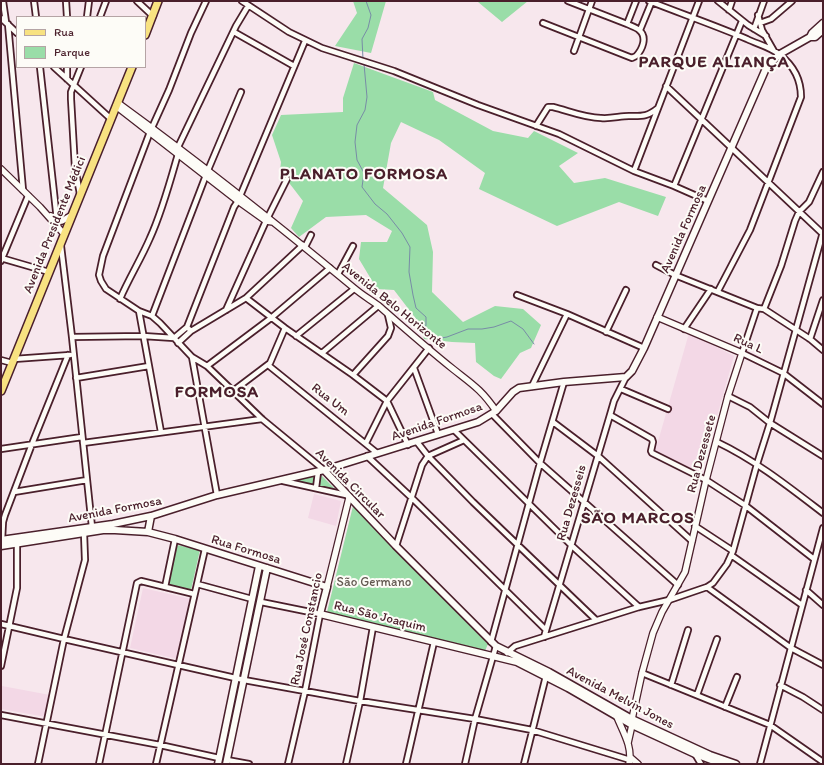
<!DOCTYPE html>
<html>
<head>
<meta charset="utf-8">
<style>
  body { margin:0 }
  #map { position:relative; width:824px; height:765px; overflow:hidden; background:#f7e7ed; font-family:Itim,sans-serif }
  canvas { display:block }
  .frame { position:absolute; inset:0; border:2px solid #4a1f2b; pointer-events:none }
  .legend { position:absolute; left:16px; top:16px; width:130px; height:52px; box-sizing:border-box; background:#fdfcf7; border:1px solid #b5a4a5; margin:0; padding:5px 7px; list-style:none; font-size:12px; color:#4a1f2b }
  .legend li { display:flex; align-items:center; gap:8px; height:20px }
  .legend b { width:20px; border:1px solid #b5a4a5 }
</style>
</head>
<body>
<div id="map">
<canvas width="824" height="765"></canvas>
<div class="frame"></div>
<ul class="legend">
<li><b style="height:5px;background:#f8e281"></b>Rua</li>
<li><b style="height:11px;background:#9adda8"></b>Parque</li>
</ul>
</div>
<script>
const ctx = document.querySelector('canvas').getContext('2d');
ctx.lineJoin = 'round';
function fill(path, color) { ctx.fillStyle = color; ctx.fill(path, 'evenodd'); }
function trace(path, color, width, dash) { ctx.strokeStyle = color; ctx.lineWidth = width; ctx.lineCap = dash ? 'butt' : 'round'; ctx.setLineDash(dash || []); ctx.stroke(path); }
function label(font, color, halo, rows, align = 'center') {
  ctx.font = font + ' Itim,sans-serif'; ctx.lineWidth = 4; ctx.setLineDash([]); ctx.textBaseline = 'middle'; ctx.strokeStyle = halo; ctx.fillStyle = color; for (const [text, x, y, turn = 0] of rows) {
    ctx.save(); ctx.translate(x, y); ctx.rotate((+turn || 0) * Math.PI / 180); ctx.textAlign = isNaN(turn) ? turn : align; if (halo) ctx.strokeText(text, 0, 0); ctx.fillText(text, 0, 0); ctx.restore();
  }
}
const built = new Path2D(`
  M689,333L734,356L701,473L655,452Z
  M314,494L341,501L336,526L308,518Z
  M143,588L191,599L177,659L130,648Z
  M2,686L50,695L46,717L1,709Z`);
const green = new Path2D(`
  M353,1H386L371,53L335,46L357,13Z
  M471,1H528L502,22L478,2Z
  M354,63L433,92L435,100L493,131L528,138L534,131L578,153L559,166L574,183L605,178L666,197L658,216L619,202L557,226L479,189L485,173L439,140L401,122L391,143L383,188L427,225L433,252L432,292L463,322L495,306L523,309L541,325L531,348L520,353L501,379L494,376L476,362L475,343L452,342L424,339L420,324L394,290L377,289L359,259L361,242H387L392,231L366,215L326,217L299,237L291,228L303,201L280,171L281,162L272,135L281,115L343,112V98Z
  M320,474L336,490L296,481Z
  M353,506L488,644L485,651L327,612Z
  M177,545L200,550L191,590L167,584Z`);
const stream = new Path2D(`
  M363,59L362,39L368,28L371,15L366,1
  M364,64L367,97L365,110L357,125L355,142L357,160L364,173L362,187L375,204L387,214L402,233L410,247L409,272L413,295L416,308L426,317V325L423,333L429,338L436,339L447,337L468,329H482L494,327L511,321L523,329L534,344`);
const minor = new Path2D(`
  M3,1L6,22
  M34,1L36,17
  M66,1L67,17
  M137,1L153,16
  M206,1L191,33L169,90L150,132L103,256L99,275L101,281L106,289L139,311L152,316L160,323L192,357L207,366L262,419L324,470
  M242,1L289,32L322,48L394,71L478,105L559,134L634,171L674,186L708,201
  M568,1L627,24L636,1
  M649,1C682,14 714,25 747,39C757,44 771,47 780,55C794,66 801,79 801,97L750,230L718,291
  M718,1L748,25L766,36
  M729,10L732,1
  M758,15L762,30L774,51
  M87,17L89,1
  M100,17L106,1
  M1,18L17,33
  M543,23L632,58L636,56C642,50 648,37 639,30C636,27 631,26 627,24
  M760,23L771,19L792,1
  M8,24L23,190
  M754,29L764,1
  M640,30L652,1
  M234,32L294,66
  M574,51L592,1
  M40,67L57,220
  M54,67L111,119
  M67,79V67
  M666,86L823,234
  M536,126L548,107H553C569,111 585,118 601,118C611,119 620,116 629,116C642,116 647,117 658,108
  M178,147L236,26L248,6
  M634,171L699,1
  M674,186L742,21
  M80,194L75,168L71,99V92L81,67
  M61,246L72,337L92,527
  M305,247L311,235
  M1,258L49,272
  M1,261L28,196
  M656,265L675,275L757,308L764,309L810,339L823,350
  M338,274L353,246
  M517,295L567,314L644,348
  M246,298L285,328L353,375L387,401L408,445
  M120,299C129,278 141,259 150,238C162,212 170,182 178,154
  M757,308L742,353L783,373L823,404
  M764,309L781,266L795,221L799,212L809,202L823,172
  M226,310L266,221L287,179
  M139,311L161,432
  M152,316L208,170L241,92
  M684,329L711,289
  M191,331L187,327L234,207L238,201L305,41
  M606,332L626,290
  M296,336L354,289
  M72,337L143,336L174,338
  M174,338L187,327
  M810,339L823,300
  M178,343L191,331L246,298L303,245
  M322,353L378,306
  M192,357L217,495
  M14,359L70,355
  M1,360L12,363
  M268,365L377,453
  M207,366L271,318L330,268
  M414,368L438,434
  M353,375L388,336L391,328L388,315
  M76,378L149,366
  M532,386L567,314
  M621,389L668,409
  M233,391L270,363L285,328
  M728,396L750,407L770,423L823,456
  M492,414L540,463L678,585
  M610,415L652,439L653,442L651,451L652,453L706,480L746,506L814,559
  M553,422L598,456L692,541
  M454,430L571,545L639,607
  M417,442L428,456L473,502L596,620
  M717,442C755,460 789,487 823,513
  M83,443L262,419
  M366,443L387,401L429,348
  M1,449L82,437
  M367,456L412,498L546,630
  M283,481L346,495
  M316,488L318,472
  M14,492L87,480
  M695,526L733,551
  M2,540L3,522L5,515L32,444L68,355
  M396,546L422,465L428,456L464,440
  M731,555L802,605
  M197,584L252,599
  M165,587L175,539
  M707,587L791,648L823,665
  M806,590L823,605
  M261,602L320,614L305,691L288,764
  M1,624L64,639L244,680L360,701L475,719L532,730L630,760
  M544,637L610,415L614,401L626,377
  M491,642L540,463L564,382
  M507,653L515,646L639,607L669,600L707,587L713,583L727,564L733,551L757,464L770,423L823,232
  M1,666L17,588V544
  M642,673L770,725L823,762
  M671,685L688,630
  M780,685L803,697L823,710
  M697,695L717,639
  M725,707L737,677
  M1,715L160,745L219,758
  M695,754L701,764
  M227,760L249,764
  M38,764L64,639L85,560L84,533
  M99,764L137,583L141,581L194,594
  M156,764L205,549
  M346,764L360,701L373,627
  M406,764L434,642
  M465,764L475,719L496,646
  M524,764L546,676
  M760,764L823,528`);
const tertiary = new Path2D(`
  M118,103C199,162 277,224 354,288C362,295 371,300 379,306C403,327 428,349 453,369C472,384 482,390 496,411
  M116,106L238,201L266,221L273,222
  M1,169L40,207L64,234
  M51,216L57,220L62,221L72,215
  M327,587L349,498
  M617,717C623,732 633,747 629,764
  M632,719L642,673L653,633L662,612L685,572L706,480L728,396L742,353L657,317
  M628,743L632,725
  M630,757L638,764`);
const secondary = new Path2D(`
  M810,37L812,33L823,23
  M324,470L396,546L496,646L549,672L632,719L710,755L736,764
  M148,532L151,516
  M1,540L113,524L151,516L217,495L324,470L478,422L496,411L513,392L519,388L564,382L626,377L632,371L644,348L767,66L780,54L810,37H815L823,30
  M1,546L103,530H115L148,532L175,539L327,587L320,614L517,662L568,688L632,725L695,754L722,764
  M218,764L259,566
  M226,764L267,568`);
const primary = new Path2D(`
  M145,35L158,1
  M1,391L132,67`);
const streetNames = [
  ["Avenida Presidente Médici",55,225,-68],
  ["Avenida Formosa",684,229,-66],
  ["Avenida Belo Horizonte",394,306,39],
  ["Rua L",748,344,25],
  ["Rua Um",330,400,38],
  ["Avenida Formosa",437,422,-19],
  ["Rua Dezessete",702,454,-75],
  ["Avenida Circular",350,484,45],
  ["Rua Dezesseis",572,503,-74],
  ["Avenida Formosa",115,510,-11],
  ["Rua Formosa",246,550,17],
  ["Rua São Joaquim",380,617,14],
  ["Rua José Constancio",307,629,-78],
  ["Avenida Melvin Jones",620,698,28]
];
const parkNames = [
  ["São Germano",374,583]
];
const districtNames = [
  ["PARQUE ALIANÇA",714,63],
  ["PLANATO FORMOSA",364,175],
  ["FORMOSA",217,393],
  ["SÃO MARCOS",638,519]
];
fill(built, '#f3d8e6');
fill(green, '#9adda8');
trace(stream, '#788ca6', 1);
trace(minor, '#4a1f2b', 8);
trace(tertiary, '#4a1f2b', 8);
trace(secondary, '#4a1f2b', 9);
trace(primary, '#4a1f2b', 10);
trace(minor, '#fdfcf7', 4.5);
trace(tertiary, '#fdfcf7', 5.5);
trace(secondary, '#fdfcf7', 6);
trace(primary, '#f8e281', 7);
label('13px', '#4a1f2b', '#fdfcf7', streetNames);
label('13px', '#625850', '#fdfcf7', parkNames);
ctx.letterSpacing = '1px';
label('bold 17px', '#4a1f2b', '#fdfcf7', districtNames);
ctx.letterSpacing = '0px';
</script>
</body>
</html>
